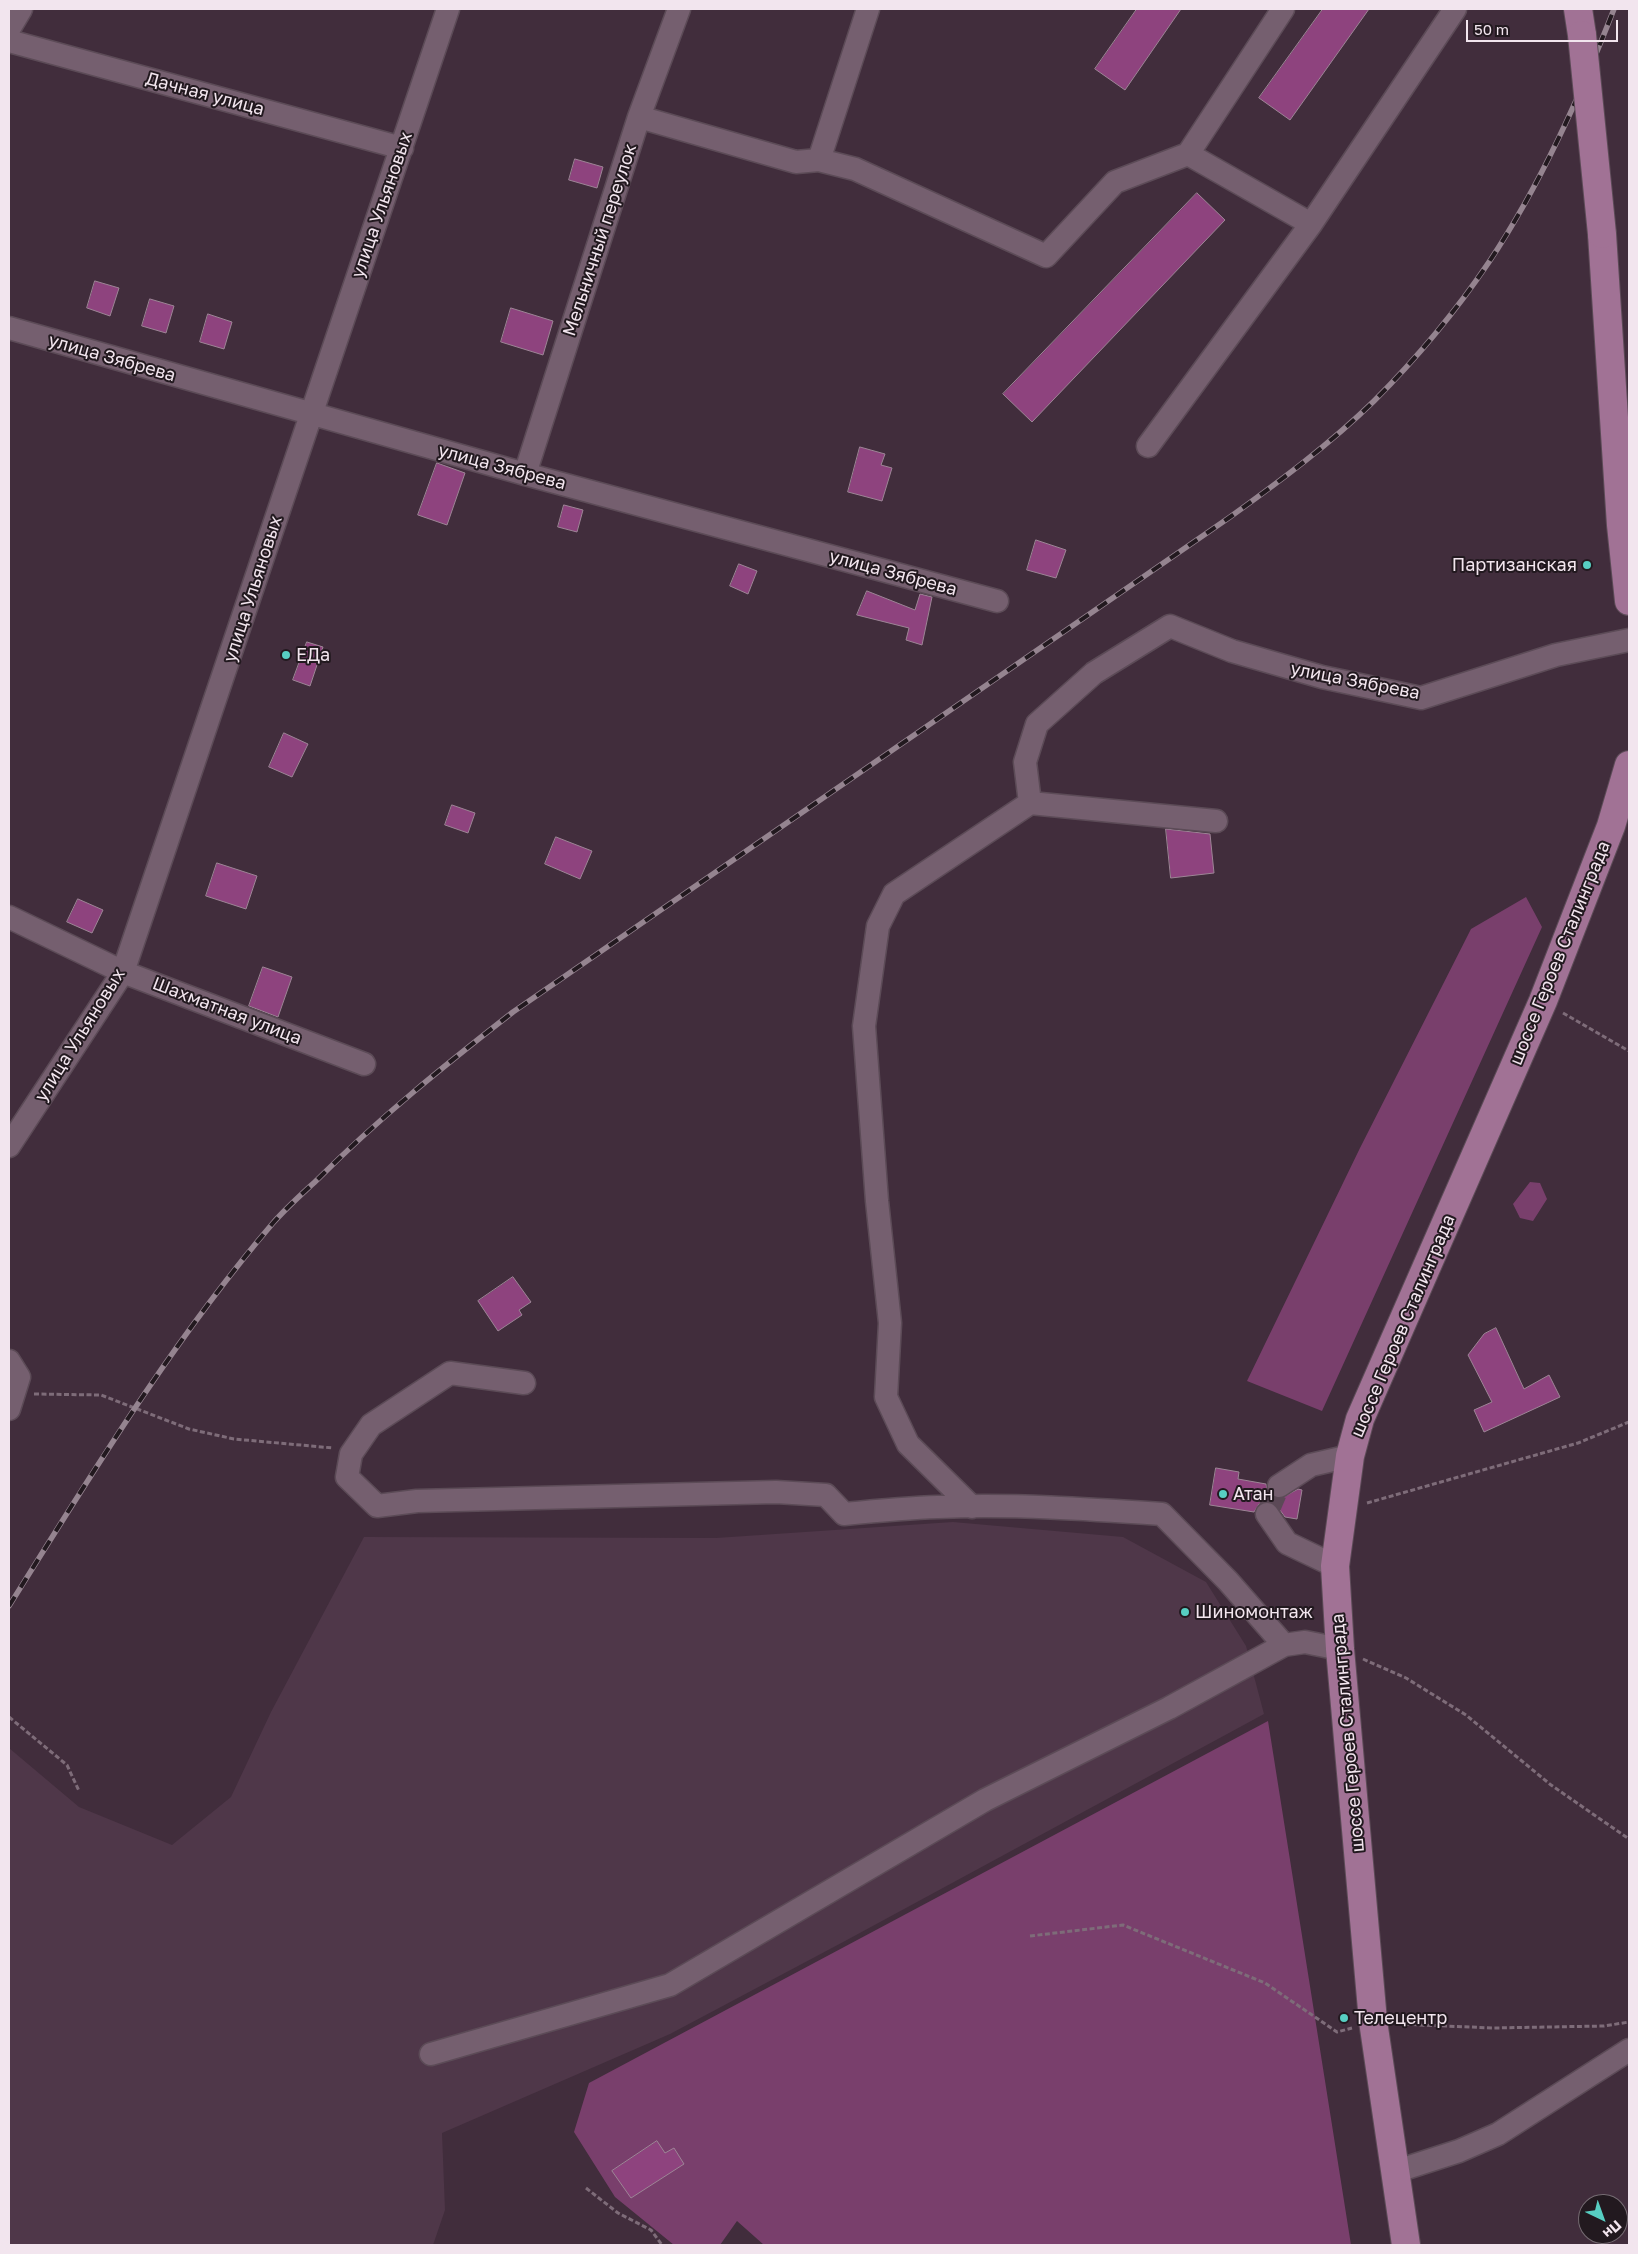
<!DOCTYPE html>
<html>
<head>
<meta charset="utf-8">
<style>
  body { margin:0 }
  #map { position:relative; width:1638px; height:2254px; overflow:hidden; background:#412d3c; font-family:"Golos Text",sans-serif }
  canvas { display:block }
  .frame { position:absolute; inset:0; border:10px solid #f2e5ee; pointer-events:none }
  .north { position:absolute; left:1578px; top:2194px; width:50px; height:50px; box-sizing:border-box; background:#22191f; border:1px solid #756b72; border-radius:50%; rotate:138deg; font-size:14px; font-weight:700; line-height:20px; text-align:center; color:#f2e5ee }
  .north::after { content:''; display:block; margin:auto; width:18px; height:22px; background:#57cec2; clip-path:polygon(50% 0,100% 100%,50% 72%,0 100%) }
  .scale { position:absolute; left:1466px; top:20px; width:152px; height:22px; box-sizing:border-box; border:2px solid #f2e5ee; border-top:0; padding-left:6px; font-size:15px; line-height:18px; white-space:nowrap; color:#f2e5ee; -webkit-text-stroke:4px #22191f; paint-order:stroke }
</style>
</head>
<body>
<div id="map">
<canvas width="1638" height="2254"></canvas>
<div class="frame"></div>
<div class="north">Пн</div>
<div class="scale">50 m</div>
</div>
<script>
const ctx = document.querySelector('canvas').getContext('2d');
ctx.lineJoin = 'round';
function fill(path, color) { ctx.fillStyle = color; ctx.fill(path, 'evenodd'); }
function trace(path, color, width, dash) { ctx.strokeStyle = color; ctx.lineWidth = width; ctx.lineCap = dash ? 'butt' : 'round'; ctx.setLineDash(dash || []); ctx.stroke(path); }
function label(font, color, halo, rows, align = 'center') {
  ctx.font = font + ' "Golos Text",sans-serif'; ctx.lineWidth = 4; ctx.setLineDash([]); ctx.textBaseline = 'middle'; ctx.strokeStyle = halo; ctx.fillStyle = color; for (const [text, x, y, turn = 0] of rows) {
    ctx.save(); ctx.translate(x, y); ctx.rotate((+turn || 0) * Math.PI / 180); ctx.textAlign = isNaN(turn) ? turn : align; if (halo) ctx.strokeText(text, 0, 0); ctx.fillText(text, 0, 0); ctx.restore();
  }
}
const built = new Path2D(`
  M953,1522L1123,1537L1206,1582L1246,1646L1264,1714L845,1941L670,2034L442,2133L445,2210L433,2245H9V1748L79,1807L172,1845L231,1797L271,1712L364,1537L716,1538Z`);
const green = new Path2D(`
  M1526,897L1542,927L1322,1411L1247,1381L1360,1148L1471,929Z
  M1530,1182L1540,1183L1547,1199L1533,1221L1520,1218L1513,1204Z
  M1268,1721L1351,2245H764L737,2221L720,2245H674L615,2197L574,2132L589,2083Z`);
const building = new Path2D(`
  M1137,9H1181L1125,90L1095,69Z
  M1323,9H1369L1290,120L1259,98Z
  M575,159L603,167L597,188L569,180Z
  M1197,193L1225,220L1032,422L1003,394Z
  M95,281L119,288L110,316L87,308Z
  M150,299L174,306L166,333L142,326Z
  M511,308L553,321L543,355L501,342Z
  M208,314L232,322L224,349L200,342Z
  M860,447L885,454L881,465L892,468L882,501L848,492Z
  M437,463L465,473L447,525L418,515Z
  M564,505L583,510L577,532L558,527Z
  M1036,540L1066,550L1056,578L1027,570Z
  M739,564L757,571L748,594L730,586Z
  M867,591L915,610L920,594L932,597L922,645L906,640L909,628L857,615Z
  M307,642L323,647L310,686L293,680Z
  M284,733L308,744L292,777L269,767Z
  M452,805L475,813L468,833L445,825Z
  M1166,829L1210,834L1214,873L1171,878Z
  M556,837L592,851L580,879L545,864Z
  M217,863L257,876L246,909L206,896Z
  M78,899L103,910L92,933L67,922Z
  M263,967L292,977L278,1017L249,1006Z
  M513,1277L531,1302L519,1310L522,1315L498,1331L478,1301Z
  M1496,1328L1524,1389L1549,1375L1560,1397L1484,1432L1474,1410L1492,1402L1468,1355L1484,1334Z
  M1216,1468L1239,1472L1238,1479L1266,1484L1268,1493L1274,1498L1280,1499L1298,1489L1302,1490L1297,1519L1285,1517L1277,1506L1266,1501L1259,1504L1254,1512L1210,1505Z
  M657,2141L665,2153L674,2148L684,2164L631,2198L612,2171Z`);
const minorTunnel = new Path2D(`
  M1267,1514L1279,1486`);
const path = new Path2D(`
  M1563,1013L1629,1051
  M34,1394L101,1395L189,1429L234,1439L333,1448
  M1367,1503L1578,1443L1629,1422
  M1363,1659L1406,1678L1466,1715L1551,1785L1629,1839
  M9,1717L67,1765L79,1791
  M1030,1936L1123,1925L1265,1983L1337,2032L1352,2028
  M1397,2024L1493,2028L1604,2026L1629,2022
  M586,2188L618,2213L651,2230L662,2245`);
const minor = new Path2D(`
  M1283,9L1188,154L1311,224
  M9,29L21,9
  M9,41L402,148
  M639,117L796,162L819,160L855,169L1046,256L1115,182L1188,154
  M819,160L868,9
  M9,328L525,474L997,601
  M1148,446L1311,224L1455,9
  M525,474L639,117L679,9
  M1216,821L1030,803L1025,762L1037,724L1094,673L1170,626L1232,651L1322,677L1421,698L1556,655L1629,640
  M9,917L123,972L364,1064
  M9,1146L123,972L448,9
  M9,1361L19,1377L9,1409
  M524,1383L450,1373L371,1425L351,1454L347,1477L377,1506L417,1501L776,1492L826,1495L844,1514C875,1511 907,1508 938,1507C1013,1504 1088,1509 1162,1514L1228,1581L1284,1645
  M1279,1486L1311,1465L1350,1456
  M972,1507L908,1444L886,1397L890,1323L877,1201L864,1026L878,926L894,894L1030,803
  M1267,1514L1287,1543L1335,1566
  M431,2054L670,1985L985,1800L1169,1708L1284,1645L1305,1642L1340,1649
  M1394,2172L1459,2151L1498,2134L1629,2050`);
const major = new Path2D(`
  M1578,9L1582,35
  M1602,234L1621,525L1629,601
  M1406,2245L1373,2021L1340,1649L1335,1566L1350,1456L1360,1419L1543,1001L1611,826L1629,765`);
const rail = new Path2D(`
  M9,1606C91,1475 172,1341 273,1223C287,1207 303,1193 318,1179C379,1118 445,1065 513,1012L1230,517C1280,481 1330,444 1374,401C1416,359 1456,311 1489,262C1541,184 1580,96 1614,9`);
const majorBridge = new Path2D(`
  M1582,35L1602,234`);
const markers = [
  [1587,565,5,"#57cec2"],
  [286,655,5,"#57cec2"],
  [1223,1494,5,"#57cec2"],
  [1185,1612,5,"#57cec2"],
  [1344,2018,5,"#57cec2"]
];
const streetNames = [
  ["Дачная улица",205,94,15],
  ["улица Ульяновых",382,205,-71],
  ["Мельничный переулок",600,240,-72],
  ["улица Зябрева",112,358,16],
  ["улица Зябрева",502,467,15],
  ["улица Зябрева",893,573,15],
  ["улица Ульяновых",253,589,-72],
  ["улица Зябрева",1355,681,11],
  ["шоссе Героев Сталинграда",1560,953,-68],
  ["Шахматная улица",227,1011,21],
  ["улица Ульяновых",80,1035,-58],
  ["шоссе Героев Сталинграда",1403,1326,-67],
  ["шоссе Героев Сталинграда",1348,1733,-95]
];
const poiNames = [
  ["Партизанская",1577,565,"right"],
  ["ЕДа",296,655],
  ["Атан",1233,1494],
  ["Шиномонтаж",1195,1612],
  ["Телецентр",1354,2018]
];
fill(built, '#4f3749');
fill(green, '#793f6c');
fill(building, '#8e437e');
trace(building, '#9d8596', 1);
trace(minorTunnel, '#5c4957', 22, [22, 11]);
trace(minor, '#5c4b57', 25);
trace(major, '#5c4b57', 30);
trace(path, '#7e6c79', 3, [5, 2.5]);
trace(minor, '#755f6f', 22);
trace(major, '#a17295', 28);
trace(rail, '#958490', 5.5);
trace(rail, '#22191f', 4, [11]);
trace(majorBridge, '#5c4b57', 30, []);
trace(majorBridge, '#a17295', 28);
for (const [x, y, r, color] of markers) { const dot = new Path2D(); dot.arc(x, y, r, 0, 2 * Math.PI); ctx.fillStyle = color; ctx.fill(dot); trace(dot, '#22191f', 2); }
label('18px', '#f2e5ee', '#22191f', streetNames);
label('18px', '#f2e5ee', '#22191f', poiNames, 'left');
</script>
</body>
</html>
